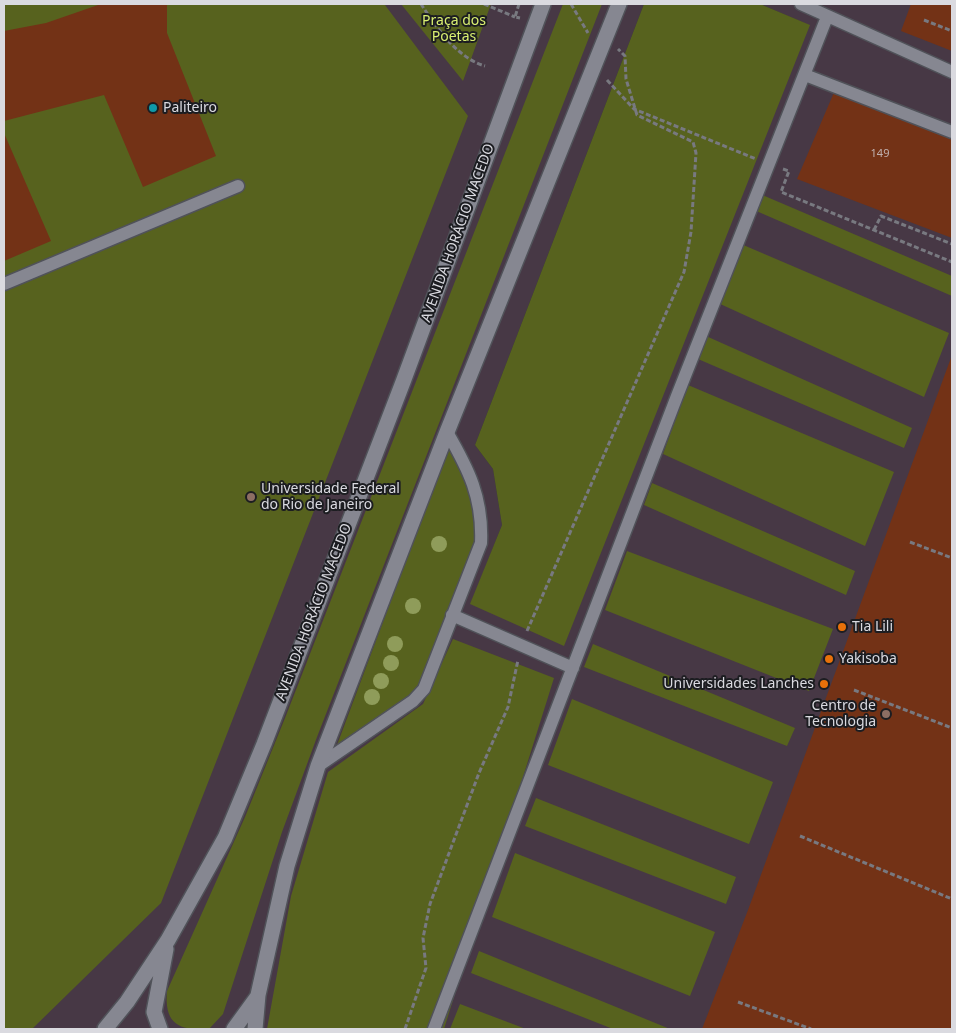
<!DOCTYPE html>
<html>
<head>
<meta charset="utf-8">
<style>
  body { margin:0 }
  #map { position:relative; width:956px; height:1033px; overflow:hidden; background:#34353d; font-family:"Noto Sans",sans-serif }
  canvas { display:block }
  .frame { position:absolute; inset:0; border:5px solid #dadae0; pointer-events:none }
</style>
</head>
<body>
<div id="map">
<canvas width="956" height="1033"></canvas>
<div class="frame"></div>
</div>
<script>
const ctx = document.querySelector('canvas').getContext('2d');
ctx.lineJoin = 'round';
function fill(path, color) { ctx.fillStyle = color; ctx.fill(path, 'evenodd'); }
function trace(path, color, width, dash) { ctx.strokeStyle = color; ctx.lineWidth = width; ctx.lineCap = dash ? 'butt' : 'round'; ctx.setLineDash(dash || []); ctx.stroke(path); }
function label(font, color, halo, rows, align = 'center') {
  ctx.font = font + ' "Noto Sans",sans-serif'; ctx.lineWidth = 4; ctx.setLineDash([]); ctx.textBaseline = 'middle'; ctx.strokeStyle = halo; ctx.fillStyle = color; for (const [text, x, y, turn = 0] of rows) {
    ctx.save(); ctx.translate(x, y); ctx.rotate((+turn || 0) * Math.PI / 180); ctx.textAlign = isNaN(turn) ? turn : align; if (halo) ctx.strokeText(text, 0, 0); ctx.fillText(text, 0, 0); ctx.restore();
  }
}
const education = new Path2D(`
  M4,4H644L475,445L493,469L502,525L471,604L809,25L760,4H952V1029H4Z`);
const green = new Path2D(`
  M4,4H381L385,5L468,116L161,903L32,1029H4Z
  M401,4H491L463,81Z
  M563,4H602L317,737L282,832L223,1014L209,1029C179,1031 164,1024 167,991L245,817L285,718Z
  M644,4H760L810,25L564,646L470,604L502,525L493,469L475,445Z
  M760,194L952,276V296L754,210Z
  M741,244L949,333L924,397L718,303Z
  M706,336L912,428L904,448L698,359Z
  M688,385L894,472L865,546L663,454Z
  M449,445L464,468L477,525L475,542L421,685L411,696L337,745Z
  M652,483L855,571L846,595L644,505Z
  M627,551L833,629L809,691L605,610Z
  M453,639L554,678L444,1029H267L291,896L328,772L423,704Z
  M593,644L795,728L787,746L584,667Z
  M572,699L773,782L749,844L548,765Z
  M536,798L736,877L726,904L525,826Z
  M515,853L715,932L690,996L492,917Z
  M479,951L670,1029H613L471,973Z
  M460,1004L526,1029H450Z`);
const building = new Path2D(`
  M101,4H167V33L216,156L143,187L104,95L4,121V31L46,23Z
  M911,4H952V51L901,31Z
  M838,83L952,129V238L797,179Z
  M4,133L51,241L4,261Z
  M952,355V1029H702L748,910Z`);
const path = new Path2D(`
  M421,4C436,27 457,58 485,66
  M484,4L515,17
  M519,4L515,17L520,18
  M571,4L588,33
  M924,20L952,31
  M607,80L634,109L756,159
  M783,169L789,171L781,192L952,262
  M874,230L881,216L952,244
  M910,542L952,558
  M527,631L684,272L691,232L696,153L693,142L637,115L626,79L625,56L618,49
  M854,690L952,728
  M800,836L952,899
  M738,1002L811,1029
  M405,1029L426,968L423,938L430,904L479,773L508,707L518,660`);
const lane = new Path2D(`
  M801,4L952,72
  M805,75L952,132
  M4,284L238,186
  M452,615L573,668
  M318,766L413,701L424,689L481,543C483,498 469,470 447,432
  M434,1029L677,396L827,17`);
const secondary = new Path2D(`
  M105,1029L127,1002L168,940L225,838L264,744L403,382L543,4
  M160,1029L154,1012L166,949
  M234,1029L258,996
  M255,1029L258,995L287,866L318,766L447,432L619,4`);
const trees = [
  [439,544],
  [413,606],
  [395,644],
  [391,663],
  [381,681],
  [372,697]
];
const markers = [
  [153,108,5,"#0f9aa8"],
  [251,497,5,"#8d6e63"],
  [842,627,5,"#e8710a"],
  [829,659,5,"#e8710a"],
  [824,684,5,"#e8710a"],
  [886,714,5,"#8d6e63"]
];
const numberNames = [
  ["149",880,154]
];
const parkNames = [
  ["Praça dos",454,21],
  ["Poetas",454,37]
];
const poiNames = [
  ["Paliteiro",163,108],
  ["Universidade Federal",261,489],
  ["do Rio de Janeiro",261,505],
  ["Tia Lili",852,627],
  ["Yakisoba",839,659],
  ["Universidades Lanches",814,684,"right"],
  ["Centro de",876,706,"right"],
  ["Tecnologia",876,722,"right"]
];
const streetNames = [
  ["AVENIDA HORÁCIO MACEDO",458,233,-70],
  ["AVENIDA HORÁCIO MACEDO",314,612,-69]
];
fill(education, '#473845');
fill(green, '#57621e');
fill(building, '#733216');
trace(lane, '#505259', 15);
trace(secondary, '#505259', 18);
trace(path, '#787980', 3, [5, 2.5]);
trace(lane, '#868791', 12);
trace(secondary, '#868791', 15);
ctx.fillStyle = '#8f9c5a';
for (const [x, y] of trees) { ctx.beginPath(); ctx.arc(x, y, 8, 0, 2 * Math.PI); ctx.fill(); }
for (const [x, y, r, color] of markers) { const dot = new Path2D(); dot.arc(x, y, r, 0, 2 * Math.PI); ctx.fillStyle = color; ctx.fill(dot); trace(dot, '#1c1d21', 2); }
label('11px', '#c0b0ae', null, numberNames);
label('14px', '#daf071', '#1c1d21', parkNames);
label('14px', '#dadae0', '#1c1d21', poiNames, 'left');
label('14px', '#dadae0', '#1c1d21', streetNames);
</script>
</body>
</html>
